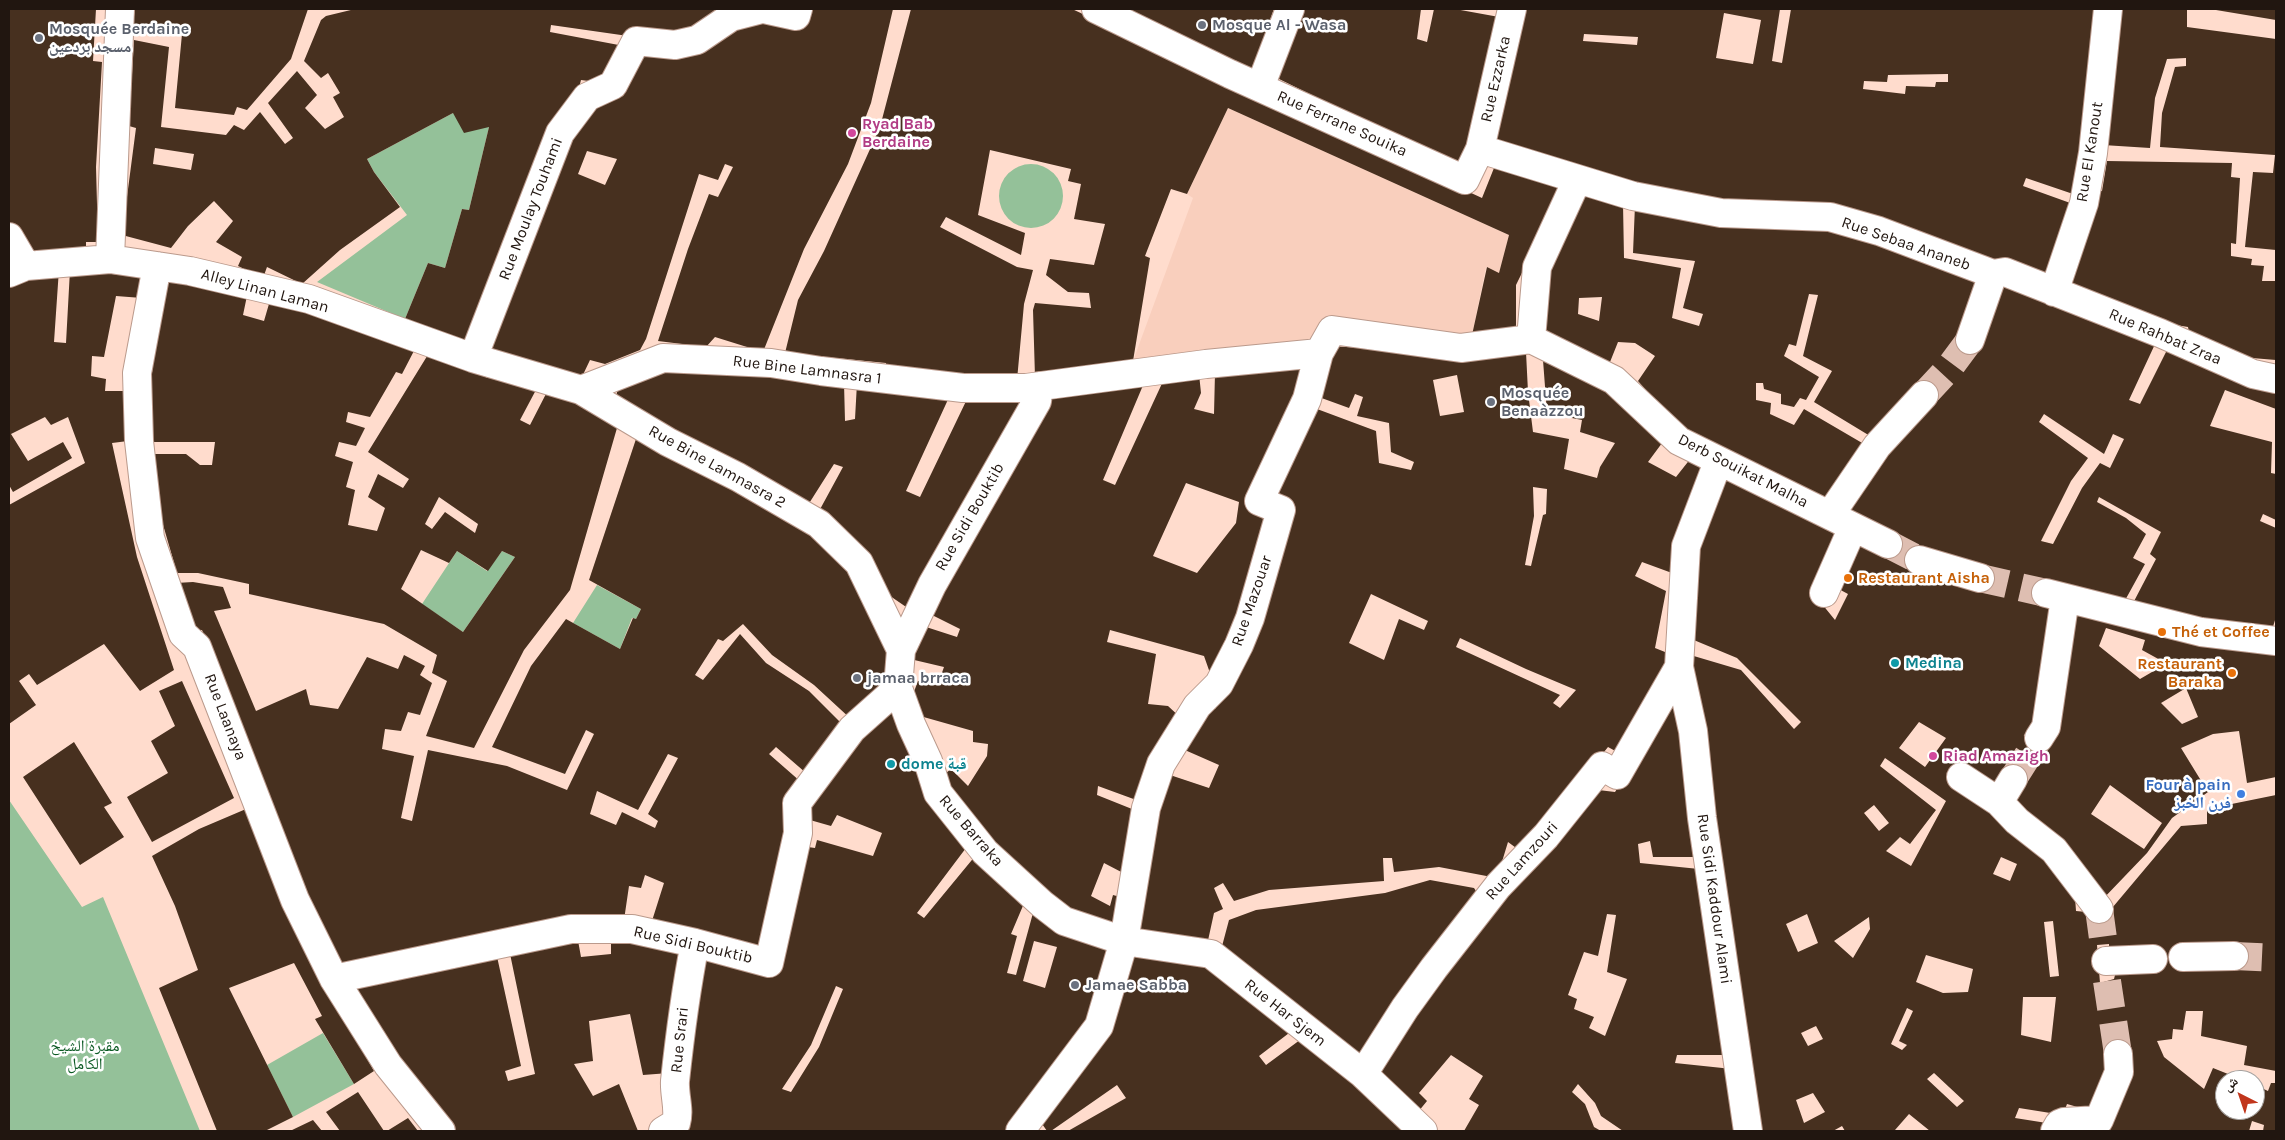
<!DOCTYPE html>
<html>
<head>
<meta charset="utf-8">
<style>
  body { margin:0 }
  #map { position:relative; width:2285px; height:1140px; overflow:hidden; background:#ffdccd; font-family:Karla,"Noto Naskh Arabic",sans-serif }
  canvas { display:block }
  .frame { position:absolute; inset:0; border:10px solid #211610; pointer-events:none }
  .north { position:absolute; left:2215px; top:1070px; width:50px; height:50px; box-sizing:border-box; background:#fff; border:1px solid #a6a29f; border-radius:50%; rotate:319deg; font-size:14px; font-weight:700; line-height:20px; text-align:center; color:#211610 }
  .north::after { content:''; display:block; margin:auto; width:18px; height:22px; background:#c1361c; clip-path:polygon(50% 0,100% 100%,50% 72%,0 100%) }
</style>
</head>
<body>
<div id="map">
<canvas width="2285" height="1140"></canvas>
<div class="frame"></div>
<div class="north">ش</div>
</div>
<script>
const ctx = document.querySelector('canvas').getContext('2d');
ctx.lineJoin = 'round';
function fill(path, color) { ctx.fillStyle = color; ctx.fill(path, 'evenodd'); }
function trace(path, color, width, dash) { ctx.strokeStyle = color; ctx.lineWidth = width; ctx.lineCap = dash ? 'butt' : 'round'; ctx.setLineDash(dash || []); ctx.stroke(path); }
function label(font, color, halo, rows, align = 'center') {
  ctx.font = font + ' Karla,"Noto Naskh Arabic",sans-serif'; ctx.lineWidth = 5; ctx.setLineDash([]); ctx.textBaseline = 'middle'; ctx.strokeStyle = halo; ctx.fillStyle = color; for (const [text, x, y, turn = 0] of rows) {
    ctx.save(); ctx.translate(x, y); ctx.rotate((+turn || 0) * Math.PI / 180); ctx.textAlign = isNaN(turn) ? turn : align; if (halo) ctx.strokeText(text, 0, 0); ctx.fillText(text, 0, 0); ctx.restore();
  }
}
const built = new Path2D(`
  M1228,108L1509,235L1499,273L1486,267L1472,335L1327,316L1310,347L1133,361L1193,198L1187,194Z`);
const green = new Path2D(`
  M453,113L489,127L469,210L462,209L445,268L428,263L405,319L317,282L407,215L374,172L367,159Z
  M999 196a32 32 0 1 1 64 0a32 32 0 1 1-64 0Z
  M457,551L487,571L502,551L515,557L463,632L422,604Z
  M597,585L641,609L636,619L632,618L620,649L573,623Z
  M9,800L82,907L103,897L200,1131H9Z
  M323,1033L354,1084L293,1117L267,1065Z`);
const building = new Path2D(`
  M9,9H96L93,61L102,62L96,167L98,242H86V251L29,256L9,222Z
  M135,9H308L291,59L247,110L237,107L234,115L175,108L182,34L133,24Z
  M355,9H731L663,41L551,25L550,32L624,46L605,83L581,80L577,96L471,343L405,319L428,263L445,268L462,209L469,210L489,127L464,133L453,113L367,159L374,172L400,207L340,250L302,284L267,267L263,278L238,266L242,257L216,242L233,221L214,201L188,226L171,248L122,235L136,128L129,126L134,40L169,47L161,127L226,135L234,125L244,130L260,112L285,144L293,138L268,103L297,71L317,95L305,108L325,129L344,117L333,97L340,93L328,73L321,78L304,61L321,20L326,16ZM155,148L194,154L191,170L153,164Z
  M805,9H893L871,103L848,164L804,249L763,352L715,337L706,347L658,341L688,249L709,194L718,197L733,167L725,164L718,180L699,174L646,339L640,350L605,364L590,360L580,381L489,351L565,135L639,49ZM587,151L617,159L605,185L578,174Z
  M911,9H1072L1482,198L1496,163L1565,185L1516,285V332L1472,335L1487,267L1499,273L1509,235L1228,108L1187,194L1171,189L1145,256L1150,258L1133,361L1035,377L1033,310L1035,303L1091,308L1089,293L1068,292L1046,275L1050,259L1094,265L1105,224L1074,219L1081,184L1068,181L1071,169L990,150L978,215L1025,233L1021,255L946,217L940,227L1017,267L1033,270L1024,304L1017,380L886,367V363L785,353L798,300L824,251L880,127Z
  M1123,9H1274L1252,71Z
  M1300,9H1421L1417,39L1427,42L1434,9H1455L1499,17L1474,134L1456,166L1275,77Z
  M1526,9H1780L1772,61L1782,63L1791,9H2098L2076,195L2026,178L2023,186L2073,204L2046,278L1991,266L1766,204L1650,191L1567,161L1493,141ZM1724,13L1761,20L1753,64L1716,58ZM1584,34L1638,37L1637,45L1583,41ZM1948,74V82H1936L1935,87L1906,86L1905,94L1863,89L1864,81L1887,82L1888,75Z
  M2117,9H2187V27L2276,39V250L2245,247L2253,172L2273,173L2275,155L2160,147L2162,113L2175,67L2186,66V58L2167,59L2155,98L2150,148L2103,145Z
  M2216,9H2276V20L2216,10Z
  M2107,161L2232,163L2231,177L2240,178L2236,244L2231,243V256L2252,259L2251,265L2264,266L2262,281H2276V360L2252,358L2189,332L2188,327L2146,320L2074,287L2070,274L2094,191H2102Z
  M1577,191L1623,204L1624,258L1681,268L1672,318L1699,326L1703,314L1683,308L1695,261L1633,253L1635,205L1730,222L1823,225L1863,232L1984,278L1965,337L1974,342L1996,277L2156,342L2129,400L2140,404L2169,346L2276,394V409L2225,390L2210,426L2272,442L2271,473L2276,474V520L2263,514L2260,521L2276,528V617L2271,633L2193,623L2131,607L2156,559L2150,554L2161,532L2099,497L2097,502L2126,518L2146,534L2133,558L2145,564L2123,604L2047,586L2044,600L2057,604L2041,717L2031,733L2045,741L2062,719L2055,714L2063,652L2073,606L2198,638L2269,647L2276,651V777L2247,783L2239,731L2213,734L2181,748L2208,792L2172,818L2147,853L2101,901L2057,843L2021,816L2012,806L2023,784L2007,774L2000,787L1958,764L1950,777L2000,809L2051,856L2074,883L2076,911L2107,914L2181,826L2207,824V809L2276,795V1071L2244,1065L2247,1046L2201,1036L2203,1011H2186L2183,1030L2173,1029L2172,1039L2157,1041L2164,1057L2204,1089L2213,1068L2243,1080H2225V1110H2255V1085L2268,1091L2271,1083H2276V1131H2263L2264,1125L2252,1121L2249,1131H2062V1129L2098,1128L2113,1103L2125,1073L2122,1053L2113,1055L2095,1112L2067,1104L2063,1115L2019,1108L2015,1118L2053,1124L2048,1131H1930L1909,1114L1895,1130L1897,1131H1845L1842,1126L1833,1131H1754L1738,996L1719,886L1700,731L1686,672L1687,654L1741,670L1794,729L1801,722L1737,658L1689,638L1692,592L1689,583L1694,540L1724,472L1841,531L1813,593L1835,620L1848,594L1835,587L1857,538L1885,551L1892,538L1838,511L1882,447L1927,398L1919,389L1895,410L1875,439L1814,402L1832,371L1803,356L1818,295L1809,294L1796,346L1789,344L1784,356L1819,377L1806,400L1800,398L1794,407L1781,404V394L1764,389L1763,383H1756V400L1771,403L1770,414L1794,425L1804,409L1869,447L1839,490L1826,501L1723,450L1674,422L1638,381L1655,356L1635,343L1618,342L1610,362L1538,334L1542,269L1554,241L1560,239ZM1602,297L1599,321L1578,314L1579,298ZM2044,414L2104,454L2113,434L2124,439L2110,468L2100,463L2082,488L2053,544L2041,541L2071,481L2088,458L2039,422ZM1922,553L1970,569L1972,565L1983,568L1978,584L1944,578L1917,565ZM2106,628L2145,640L2142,650L2162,661L2164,665L2140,679L2099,646ZM2186,688L2198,717L2182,724L2161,703ZM1919,722L1946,738L1925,767L1899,748ZM1885,758L1946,801L1911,866L1886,851L1900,837L1910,844L1936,810L1880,766ZM2110,785L2162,823L2144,849L2091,814ZM1874,805L1889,823L1879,831L1864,813ZM2001,857L2017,864L2010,881L1993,874ZM1807,914L1818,943L1798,952L1786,924ZM1869,917L1870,929L1853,958L1834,941ZM2053,921L2059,976L2050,977L2044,922ZM2109,944V954H2152L2153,964L2117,967L2114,979L2100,983L2097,945ZM2183,949L2235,951L2233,962L2183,963ZM1926,955L1973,969L1968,992L1943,993L1916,982ZM2023,997H2056L2051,1042L2021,1035ZM1907,1008L1913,1011L1899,1041L1907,1045L1902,1050L1891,1044ZM1816,1026L1823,1039L1808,1046L1801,1033ZM1934,1073L1964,1101L1957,1107L1927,1079ZM1813,1093L1825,1112L1804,1123L1796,1100Z
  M59,269L54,342L66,343L70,270L144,277L142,298L116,296L104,357L92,356L91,376L106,379L105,391H124L128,441L112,443L137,557L174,670L140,691L104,644L37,685L29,674L19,681L36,705L9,724V505L85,463L68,417L51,425L45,417L11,434L28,461L63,442L72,458L13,492L9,485V284Z
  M164,275L248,291L243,315L264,321L271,297L416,347L402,374L396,372L370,417L348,412L346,422L365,428L356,446L339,442L335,456L353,462L346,487L355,490L348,525L377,531L385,508L368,497L378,474L403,488L409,479L368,452L429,353L488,378L494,370L537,388L520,420L530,425L548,390L596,411L617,428L570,590L524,650L474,748L426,736L447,681L432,673L437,655L384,624L249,594V584L198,573H177L155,497L154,454H186L200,465H212L215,442H152L150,389ZM439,497L478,524L475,533L445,512L432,529L425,524ZM421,550L449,563L457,551L488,571L502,551L515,557L463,632L401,589Z
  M1329,346L1415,351L1526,352L1528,392L1533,432L1569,439L1564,469L1597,478L1600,467L1615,443L1580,432L1582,420L1547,413L1543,360L1609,387L1665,439L1648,462L1676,477L1691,458L1708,467L1672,573L1642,562L1635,576L1666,591L1655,648L1670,654L1619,753L1608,747L1523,853L1508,842L1497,878L1439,867L1394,872L1392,858H1383L1384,881L1269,890L1234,901L1223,883L1214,888L1223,909L1214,913L1207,945L1132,936L1164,773L1209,788L1219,765L1178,747L1203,707L1215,709L1228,683L1255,617L1267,496L1309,406L1376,431L1379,463L1411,470L1414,462L1391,452L1389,423L1357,416L1363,397L1355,394L1349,408L1316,396ZM1457,375L1464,412L1440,416L1433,380ZM1533,487L1547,489L1546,514L1543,515L1531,566L1525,565L1534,516ZM1371,594L1428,621L1424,630L1399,619L1384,660L1349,643ZM1460,638L1526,669L1576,690L1560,708L1553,703L1560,695L1456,647Z
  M1310,365L1297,396L1273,515L1253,589L1210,673L1204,656L1110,630L1107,642L1156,654L1148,704L1168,706L1181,718L1139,801L1098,786L1097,795L1137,811L1127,875L1104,863L1091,896L1110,906L1113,895L1124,898L1118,927L1072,913L1022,878L941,777L951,769L968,786L987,756L988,744L973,742V731L913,714L909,705L918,681L938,684L944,667L910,659L923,626L957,637L960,629L928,613L1048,391L1144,383L1103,480L1115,485L1165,377L1199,374L1201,393L1194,409L1214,414L1215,373ZM1186,483L1239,502L1236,523L1197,573L1153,556Z
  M675,368L844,383L845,421L855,419L857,383L951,393L906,491L920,497L969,395L1022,400L912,611L877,587L818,513L843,467L834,464L808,505L614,404L620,381Z
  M637,436L816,535L856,577L894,671L852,720L814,685L772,655L743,624L723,641L718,639L695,675L703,680L740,634L766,663L809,691L844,726L806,773L776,747L769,754L801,782L762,952L651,924L664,883L645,875L641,888L629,886L624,920L342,966L304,897L276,817L202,630L194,631L176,583L193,582L223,587L231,608L214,611L256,711L306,689L310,705L338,709L367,657L398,669L404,655L425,666L420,675L432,683L420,715L408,712L401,731L385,729L382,749L414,756L401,818L412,821L428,750L507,766L567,790L594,734L586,730L565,774L492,747L531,666L566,619L620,649L633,618L636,619L641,609L589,580ZM668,754L678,758L648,814L658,821L655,828L622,812L616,825L590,814L597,791L638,810Z
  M182,681L234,798L152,842L127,797L168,773L151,741L175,726L159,691Z
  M894,705L969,844L917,913L924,918L976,855L1025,901L1011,934L1017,936L1007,973L1016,975L1033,913L1116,945L1093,1025L1014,1131H677L703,952L772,971L801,846L815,848L817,840L873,856L882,833L837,815L831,826L803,818L822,777ZM1034,941L1057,947L1045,988L1023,981ZM836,986L843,989L819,1047L791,1092L782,1089L811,1045Z
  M1663,705L1679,706L1701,857H1653L1650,841L1638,844L1640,863L1699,869L1730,1055H1677L1675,1063L1732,1069L1741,1131H1623L1601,1116L1595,1103L1578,1084L1572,1092L1585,1104L1594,1127L1601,1131H1464L1479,1105L1469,1099L1483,1076L1451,1055L1419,1093L1427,1101L1418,1112L1372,1072L1440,972L1590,789L1615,792L1634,762ZM1607,914L1616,915L1607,972L1627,979L1605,1036L1589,1028L1594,1017L1574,1009L1577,999L1568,995L1584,952L1598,956Z
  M74,742L112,803L104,807L124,837L80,865L23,777Z
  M246,809L340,1011L374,1071L354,1084L315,1019L322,1016L294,963L229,988L293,1117L265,1131H217L159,988L198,970L175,906L152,856L199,829Z
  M1430,880L1474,888L1478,894L1363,1058L1221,950L1229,920L1256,910L1385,893Z
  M577,935L581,957L611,954V935L684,949L669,1073L643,1075L630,1014L589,1021L593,1061L574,1064L593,1096L619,1084L638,1131H449L413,1075L360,1002L351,984L496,952L521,1066L505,1071L508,1081L535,1074L509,949Z
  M1130,947L1205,960L1293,1030L1259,1056L1266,1065L1304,1037L1412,1131H1068L1126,1098L1117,1085L1051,1131H1047L1038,1118Z
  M358,1092L384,1131H340L326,1112Z
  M408,1118L418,1131H387Z
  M313,1120L322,1131H290Z`);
const streetTunnel = new Path2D(`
  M1924,395L1950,367L1970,340
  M1888,544L1919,560
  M1980,578L2046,593
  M2013,779L2039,738
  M2099,909L2104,946
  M2234,956L2276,958
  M2107,981L2118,1054`);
const street = new Path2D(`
  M764,9L796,16L798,9
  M1096,9L1230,74L1465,180L1480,149L1633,196L1721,213L1830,217L1879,231L1993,274L2005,272L2160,333L2253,374L2276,379
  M1260,87L1290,9
  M1480,149L1512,9
  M9,237L26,266
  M110,259L120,9
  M157,266L137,373L139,441L150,538L183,634L197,647L295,900L334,979L388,1065L441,1131
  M9,273L26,266L110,259L190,271L309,299L473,358L581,390L668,442L738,477L819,524L859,563L901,650
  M2054,292L2084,203L2093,153L2108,9
  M1531,339L1614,380L1679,441L1888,544
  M1531,339L1537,267L1577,180
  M1970,340L1993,274
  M473,358L560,133L587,97L613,85L636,41L675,45L697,40L731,17L762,9
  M1039,386L1037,401L932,585L901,650L898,688L911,724L928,761L938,793L985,852L1042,904L1064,921L1124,941L1211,954L1363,1074L1423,1131
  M581,390L663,358L771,363L821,371L963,388H1026L1206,364L1319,353L1332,330L1461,348L1531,339
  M1718,462L1686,546L1679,667L1693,731L1702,818L1748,1131
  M1830,515L1877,446L1924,395
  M1919,560L1980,578
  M1824,593L1853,527
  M2046,593L2201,632L2276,641
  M2039,738L2046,727L2065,598
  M1961,777L1999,802L2017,821L2054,850L2099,909
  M1999,802L2013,779
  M2183,957L2234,956
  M2106,961L2153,959
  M334,979L571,929H632L695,943L769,963L798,833L797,803L852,729L898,688
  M1363,1074L1405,1008L1434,968L1498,886L1546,836L1602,766L1617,775L1679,667
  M663,1131L676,1123C680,1110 674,1095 675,1081C680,1034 686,989 695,943
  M1020,1131L1099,1026L1124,941L1146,808L1161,764L1197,706L1219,684L1239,645L1250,618L1281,510L1259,501L1307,399L1319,353
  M2055,1131L2059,1124L2064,1122L2099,1120L2119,1072L2118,1054`);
const markers = [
  [1202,25,5,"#6b7280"],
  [39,38,5,"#6b7280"],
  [852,133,5,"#d1479c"],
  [1491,402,5,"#6b7280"],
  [1848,578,5,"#e8710a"],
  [2162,632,5,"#e8710a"],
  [1895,663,5,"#0f9aa8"],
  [2232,673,5,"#e8710a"],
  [857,678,5,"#6b7280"],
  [1933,756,5,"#d1479c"],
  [891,764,5,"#0f9aa8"],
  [2241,794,5,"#3f7fe0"],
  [1075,985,5,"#6b7280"]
];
const worshipNames = [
  ["Mosque Al - Wasa",1212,25],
  ["Mosquée Berdaine",49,29],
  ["مسجد بردعين",49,47],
  ["Mosquée",1501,393],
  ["Benaàzzou",1501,411],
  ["jamaa brraca",867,678],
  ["Jamae Sabba",1085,985]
];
const streetNames = [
  ["Rue Ezzarka",1496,79,-77],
  ["Rue Ferrane Souika",1342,124,24],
  ["Rue El Kanout",2090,152,-81],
  ["Rue Moulay Touhami",531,209,-69],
  ["Rue Sebaa Ananeb",1906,244,19],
  ["Alley Linan Laman",265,291,15],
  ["Rue Rahbat Zraa",2165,337,23],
  ["Rue Bine Lamnasra 1",807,370,7],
  ["Rue Bine Lamnasra 2",717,467,29],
  ["Derb Souikat Malha",1743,471,27],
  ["Rue Sidi Bouktib",970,517,-60],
  ["Rue Mazouar",1252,601,-71],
  ["Rue Laanaya",225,717,69],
  ["Rue Barraka",971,831,49],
  ["Rue Lamzouri",1522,861,-48],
  ["Rue Sidi Kaddour Alami",1714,899,82],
  ["Rue Sidi Bouktib",693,945,13],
  ["Rue Har Sjem",1285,1013,38],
  ["Rue Srari",680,1040,-84]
];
const hotelNames = [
  ["Ryad Bab",862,124],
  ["Berdaine",862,142],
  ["Riad Amazigh",1943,756]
];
const foodNames = [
  ["Restaurant Aisha",1858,578],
  ["Thé et Coffee",2172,632],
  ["Restaurant",2222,664,"right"],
  ["Baraka",2222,682,"right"]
];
const cultureNames = [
  ["Medina",1905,663],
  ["dome قبة",901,764]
];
const shopNames = [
  ["Four à pain",2231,785],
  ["فرن الخبز",2231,803]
];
const parkNames = [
  ["مقبرة الشيخ",85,1046],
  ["الكامل",85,1064]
];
fill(built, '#f9cfbd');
fill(green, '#94c199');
fill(building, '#47301f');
trace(streetTunnel, '#debeb1', 28, [28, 14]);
trace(street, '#bb9a8c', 30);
trace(street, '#fff', 28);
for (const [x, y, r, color] of markers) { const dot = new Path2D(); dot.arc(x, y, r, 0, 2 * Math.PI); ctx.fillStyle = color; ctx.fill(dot); trace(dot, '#fff', 2); }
label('bold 16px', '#5b616d', '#fff', worshipNames, 'left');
label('16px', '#211610', '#fff', streetNames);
label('bold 16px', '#b23c85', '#fff', hotelNames, 'left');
label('bold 16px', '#c56008', '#fff', foodNames, 'left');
label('bold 16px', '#0d838f', '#fff', cultureNames, 'left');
label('bold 16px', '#366cbe', '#fff', shopNames, 'right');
label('16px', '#0b5a23', '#fff', parkNames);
</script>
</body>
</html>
